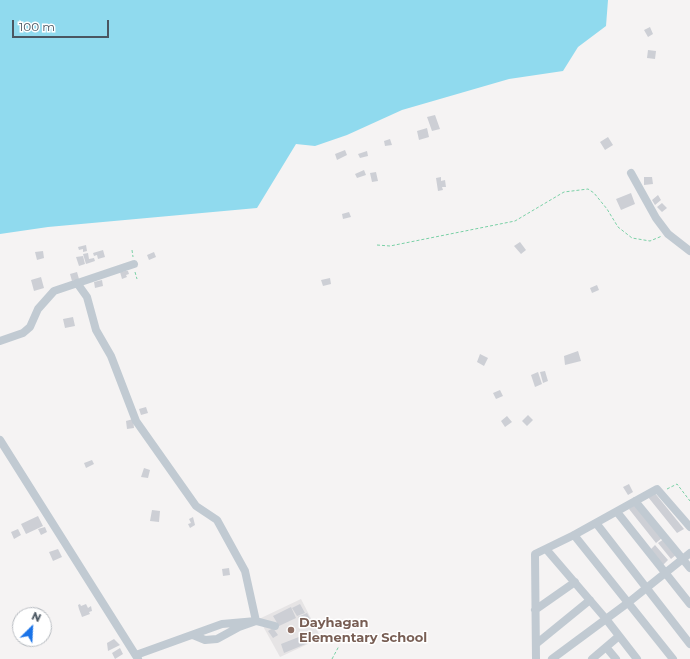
<!DOCTYPE html>
<html>
<head>
<meta charset="utf-8">
<style>
  body { margin:0 }
  #map { position:relative; width:690px; height:659px; overflow:hidden; background:#f5f3f3; font-family:Montserrat,sans-serif }
  canvas { display:block }
  .north { position:absolute; left:12px; top:607px; width:40px; height:40px; box-sizing:border-box; background:#fff; border:1px solid #b7bbc0; border-radius:50%; rotate:24deg; font-size:11px; font-weight:700; line-height:16px; text-align:center; color:#4a5661 }
  .north::after { content:''; display:block; margin:auto; width:14px; height:18px; background:#1a73e8; clip-path:polygon(50% 0,100% 100%,50% 72%,0 100%) }
  .scale { position:absolute; left:12px; top:20px; width:97px; height:18px; box-sizing:border-box; border:2px solid #4a5661; border-top:0; padding-left:5px; font-size:12px; line-height:14px; white-space:nowrap; color:#4a5661; -webkit-text-stroke:3px #fff; paint-order:stroke }
</style>
</head>
<body>
<div id="map">
<canvas width="690" height="659"></canvas>
<div class="north">N</div>
<div class="scale">100 m</div>
</div>
<script>
const ctx = document.querySelector('canvas').getContext('2d');
ctx.lineJoin = 'round';
function fill(path, color) { ctx.fillStyle = color; ctx.fill(path, 'evenodd'); }
function trace(path, color, width, dash) { ctx.strokeStyle = color; ctx.lineWidth = width; ctx.lineCap = dash ? 'butt' : 'round'; ctx.setLineDash(dash || []); ctx.stroke(path); }
function label(font, color, halo, rows, align = 'center') {
  ctx.font = font + ' Montserrat,sans-serif'; ctx.lineWidth = 3; ctx.setLineDash([]); ctx.textBaseline = 'middle'; ctx.strokeStyle = halo; ctx.fillStyle = color; for (const [text, x, y, turn = 0] of rows) {
    ctx.save(); ctx.translate(x, y); ctx.rotate((+turn || 0) * Math.PI / 180); ctx.textAlign = isNaN(turn) ? turn : align; if (halo) ctx.strokeText(text, 0, 0); ctx.fillText(text, 0, 0); ctx.restore();
  }
}
const education = new Path2D(`
  M301,599L321,638L280,657L259,619Z`);
const water = new Path2D(`
  M0,0H608L606,26L578,47L563,71L509,79L402,110L347,135L315,146L296,144L257,208L48,227L0,234Z`);
const building = new Path2D(`
  M650,27L653,34L648,37L644,30Z
  M648,50L656,51L655,59L647,58Z
  M435,115L440,129L432,131L427,117Z
  M427,128L429,137L419,140L417,131Z
  M608,137L613,145L605,150L600,142Z
  M390,139L392,145L385,146L384,141Z
  M345,150L347,155L337,160L335,154Z
  M367,151L368,156L360,158L358,154Z
  M364,170L366,175L357,178L355,174Z
  M376,172L378,181L372,182L370,173Z
  M441,177V181L445,180L446,187H442L443,190L438,191L436,178Z
  M644,177H652L653,184L644,185Z
  M631,193L635,204L621,210L616,199Z
  M658,195L661,200L655,205L652,200Z
  M662,203L667,208L662,212L657,207Z
  M349,212L351,217L343,219L342,214Z
  M520,242L526,250L521,254L514,246Z
  M86,245L87,251L83,252V249L79,250L78,247Z
  M103,250L105,257L98,259L97,255L94,256L93,253Z
  M43,251L44,258L37,260L35,252Z
  M154,252L156,257L149,260L147,255Z
  M88,253L89,259L94,258L95,261L86,264L83,254Z
  M83,256L85,264L79,266L76,257Z
  M125,271H128L129,274L126,275L127,277L122,279L120,272Z
  M77,272L79,279L72,281L70,274Z
  M41,277L44,288L34,291L31,280Z
  M330,278L331,284L323,286L321,280Z
  M102,280L103,286L95,288L94,282Z
  M597,285L599,290L592,293L590,288Z
  M73,317L75,326L65,328L63,319Z
  M578,351L581,361L565,365L564,356Z
  M480,354L488,358L484,366L477,362Z
  M545,371L548,381L543,383L540,372Z
  M538,372L542,384L535,387L531,375Z
  M500,390L503,396L496,399L493,393Z
  M146,407L148,413L141,415L139,409Z
  M528,415L533,420L527,426L522,421Z
  M507,416L512,422L505,427L501,421Z
  M133,419L134,428L127,429L126,421Z
  M92,460L94,464L86,468L84,463Z
  M144,468L150,470L148,478L141,477Z
  M629,484L633,492L628,495L623,487Z
  M654,492L684,529L677,533L648,497Z
  M635,504L662,538L656,543L629,509Z
  M152,510L160,511L159,522L150,521Z
  M38,516L43,526L26,534L21,524Z
  M193,517L195,525L190,528L188,524L191,523L189,519Z
  M45,527L47,532L41,535L38,529Z
  M18,529L21,535L14,539L11,532Z
  M664,539L677,554L671,559L658,543Z
  M655,545L668,560L663,565L650,550Z
  M58,549L62,557L53,561L49,552Z
  M229,568L230,575L223,576L222,569Z
  M80,604L81,606L86,604L88,608L91,606L92,611L89,612L90,614L82,617L79,609L78,605Z
  M300,604L305,613L297,616L292,608Z
  M291,607L296,618L279,626L273,616Z
  M307,613L312,623L303,627L298,617Z
  M273,628L278,635L273,638L268,631Z
  M309,633L313,641L284,653L281,644Z
  M114,639L120,645L108,651L107,643Z
  M120,648L123,654L115,659L112,653Z`);
const path = new Path2D(`
  M377,245L390,246L515,221L564,192L588,189L594,193L607,209L618,227L632,238L650,241L662,236
  M132,250L133,257
  M135,272L137,279
  M667,489L677,484L690,501
  M332,659L339,646`);
const minor = new Path2D(`
  M631,173L656,218L668,234L690,251
  M77,283L87,297L96,330L111,356L136,421L196,506L217,520L245,571L256,621
  M0,341L23,333L30,327L38,309L54,291L134,264
  M0,440L138,659
  M635,501L690,568
  M617,512L690,604
  M596,523L690,644
  M574,535L673,659
  M546,549L606,619L637,659
  M535,610L575,582
  M193,635L205,640L217,639L239,627L256,621L275,626
  M536,644L590,600
  M606,647L616,659
  M136,655L222,624L256,621
  M536,659L535,554L574,535L657,489L690,527
  M552,659L629,602L690,553
  M592,659L619,636`);
const markers = [
  [291,630,4,"#8d6e63"]
];
const educationNames = [
  ["Dayhagan",299,623],
  ["Elementary School",299,638]
];
fill(education, '#e6e4e5');
fill(water, '#90daee');
fill(building, '#cdcfd5');
trace(path, '#7ad0a6', 1, [3, 2]);
trace(minor, '#c1cad2', 8);
for (const [x, y, r, color] of markers) { const dot = new Path2D(); dot.arc(x, y, r, 0, 2 * Math.PI); ctx.fillStyle = color; ctx.fill(dot); trace(dot, '#fff', 1.5); }
label('bold 13px', '#785e54', '#fff', educationNames, 'left');
</script>
</body>
</html>
